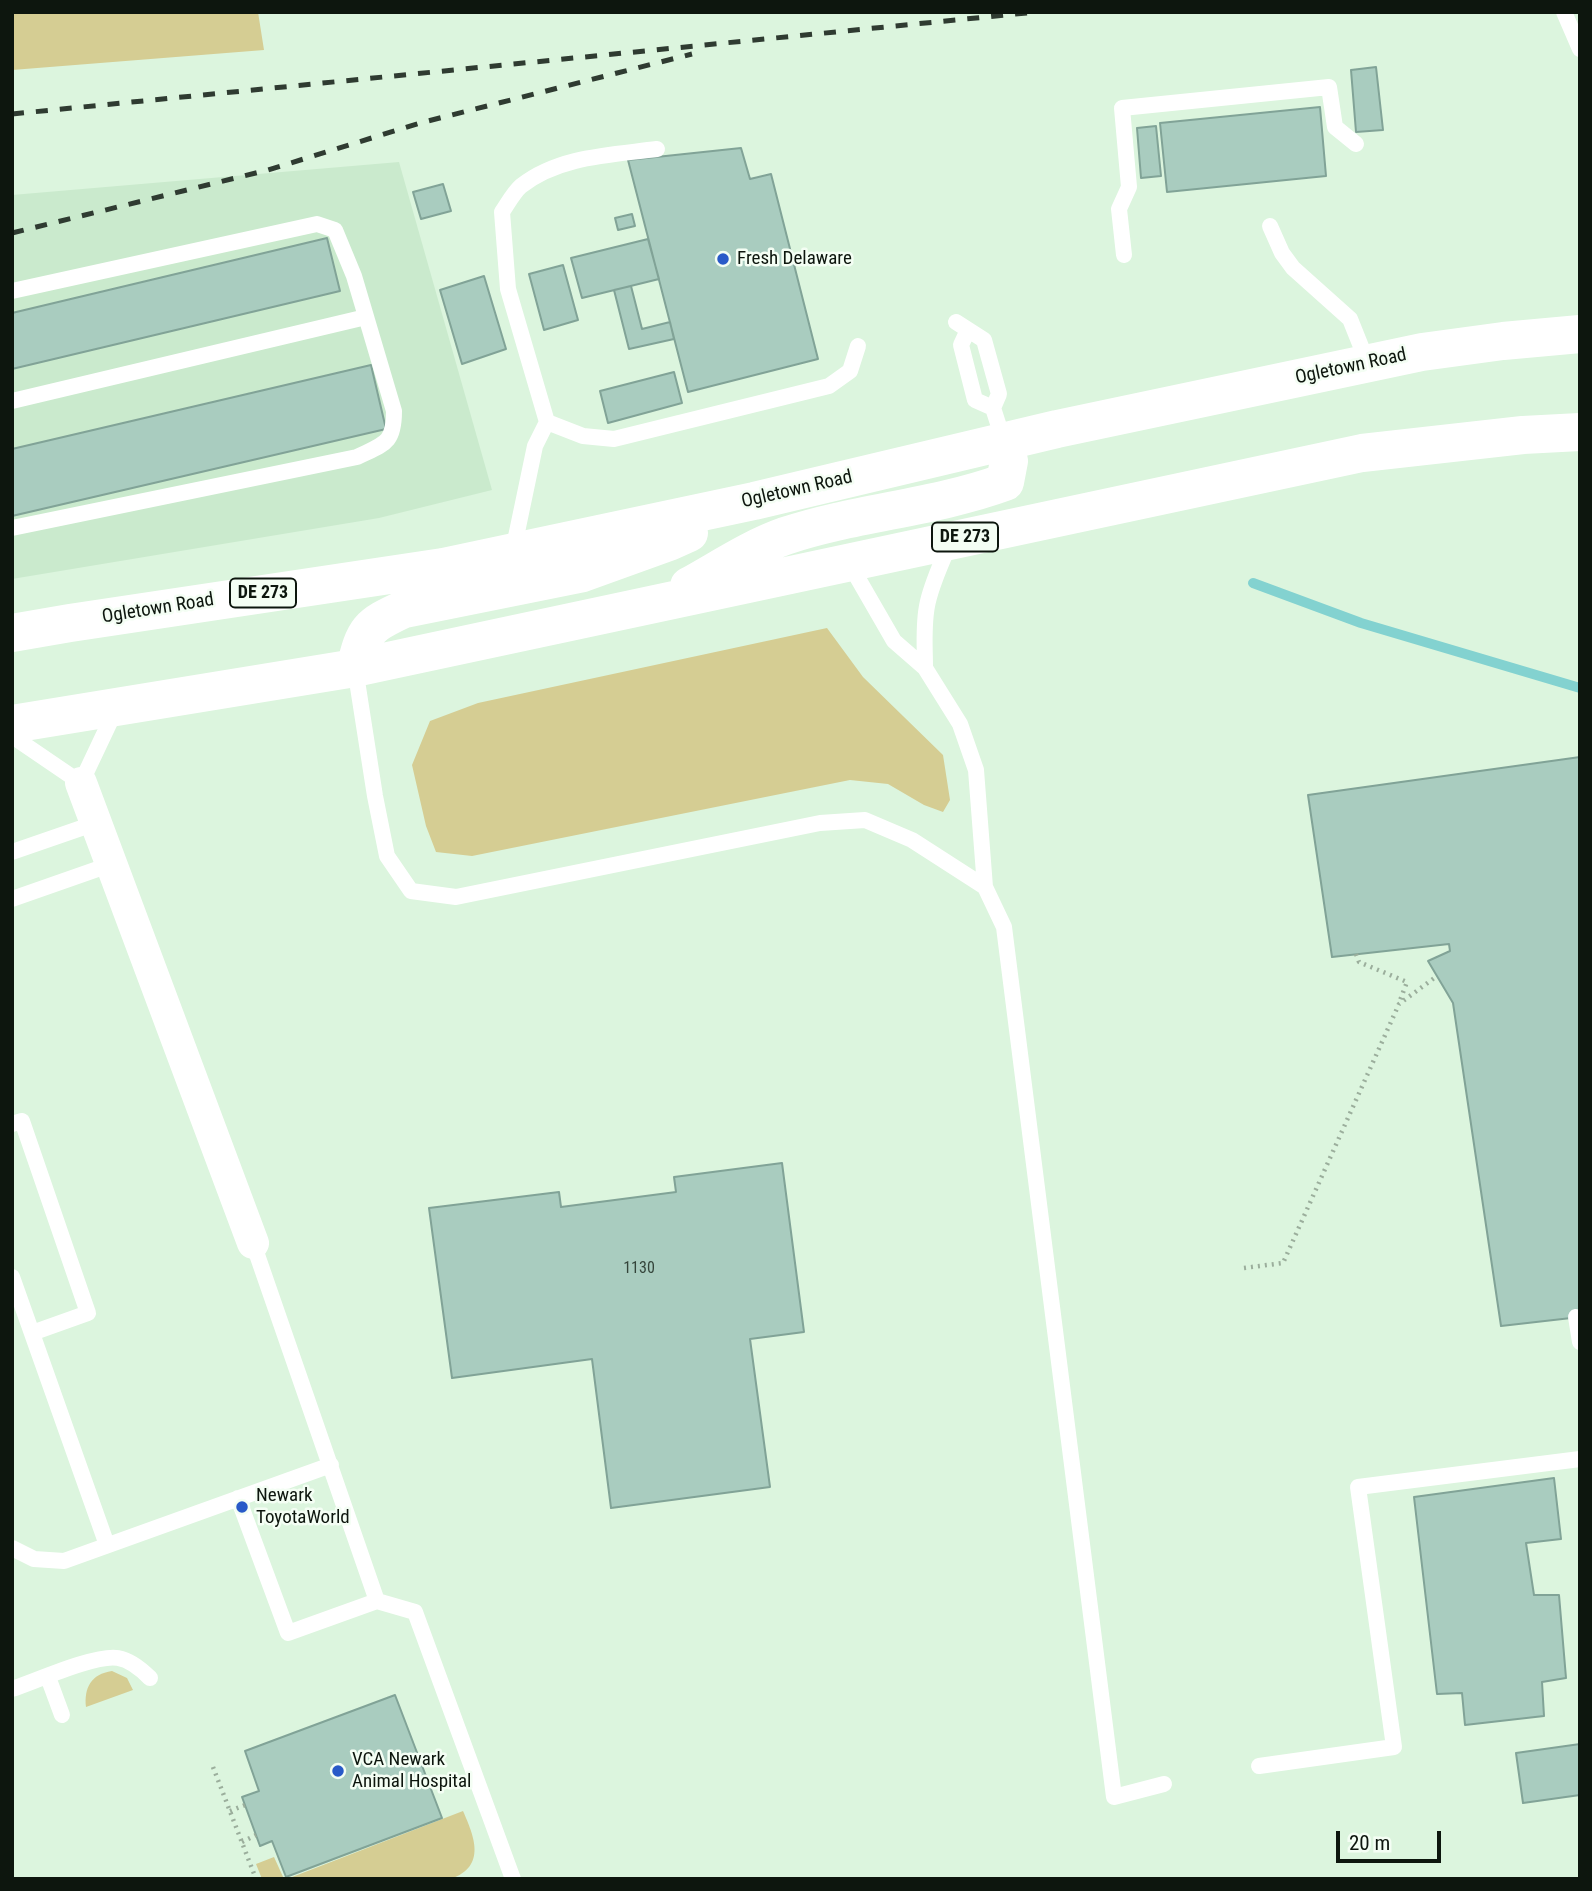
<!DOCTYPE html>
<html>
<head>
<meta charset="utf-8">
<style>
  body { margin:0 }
  #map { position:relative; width:1592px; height:1891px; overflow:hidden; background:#dcf5de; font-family:"Roboto Condensed",sans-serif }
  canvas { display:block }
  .frame { position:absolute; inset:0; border:14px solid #0d160e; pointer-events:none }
  .scale { position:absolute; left:1336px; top:1831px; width:105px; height:32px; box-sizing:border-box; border:4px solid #0d160e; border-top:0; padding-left:9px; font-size:21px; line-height:24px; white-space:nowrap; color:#0d160e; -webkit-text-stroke:5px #f4fef4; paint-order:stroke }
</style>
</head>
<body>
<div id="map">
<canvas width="1592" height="1891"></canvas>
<div class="frame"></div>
<div class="scale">20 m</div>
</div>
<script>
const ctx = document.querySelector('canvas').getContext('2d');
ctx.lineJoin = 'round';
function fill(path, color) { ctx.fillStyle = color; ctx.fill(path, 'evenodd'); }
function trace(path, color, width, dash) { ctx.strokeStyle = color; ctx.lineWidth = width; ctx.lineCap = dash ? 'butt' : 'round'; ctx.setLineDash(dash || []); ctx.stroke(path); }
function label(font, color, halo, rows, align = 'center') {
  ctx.font = font + ' "Roboto Condensed",sans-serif'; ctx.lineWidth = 5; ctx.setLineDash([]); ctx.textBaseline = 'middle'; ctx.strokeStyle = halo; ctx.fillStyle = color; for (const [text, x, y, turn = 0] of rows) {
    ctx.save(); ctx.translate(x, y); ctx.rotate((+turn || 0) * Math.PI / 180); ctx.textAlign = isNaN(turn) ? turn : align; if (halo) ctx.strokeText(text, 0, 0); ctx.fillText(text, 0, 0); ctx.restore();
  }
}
const built = new Path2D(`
  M399,162L492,490L379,518L12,579V195Z`);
const green = new Path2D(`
  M12,12H258L264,50L12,70Z
  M827,628L863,677L943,755L950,800L943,812L924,805L888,784L850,780L472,856L436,852L426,826L412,765L430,721L478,703Z
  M112,1671L127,1678L133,1690L86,1707C84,1688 91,1674 112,1671Z
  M463,1811C474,1836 487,1866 451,1879H287Z
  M274,1857L284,1879H262L256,1864Z`);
const stream = new Path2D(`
  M1253,583L1361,623L1580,688`);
const building = new Path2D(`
  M1376,67L1383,130L1356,132L1351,70Z
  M1320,107L1326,176L1167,192L1160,123Z
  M1156,126L1161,176L1141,178L1137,128Z
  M741,148L750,179L771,174L818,359L688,392L628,160Z
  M443,184L451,211L421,219L413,192Z
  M632,214L635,226L618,230L615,218Z
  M327,238L340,291L12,369V313Z
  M648,239L659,279L582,298L571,258Z
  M563,265L578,320L544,330L529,274Z
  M484,276L506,349L462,364L440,290Z
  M631,286L642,329L670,322L674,339L629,349L614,290Z
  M371,365L386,429L12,516V449Z
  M674,372L682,403L608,423L600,391Z
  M1580,757V1317L1501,1326L1453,1003L1428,961L1450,951L1449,944L1332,957L1308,795Z
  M782,1163L804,1332L750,1339L770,1487L611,1508L592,1359L452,1378L429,1208L559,1192L561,1207L676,1192L674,1177Z
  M1554,1478L1561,1539L1526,1543L1534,1595H1559L1566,1678L1542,1682L1544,1716L1465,1725L1462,1693L1437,1694L1414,1497Z
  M395,1695L442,1818L286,1877L272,1841L260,1846L242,1797L259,1791L245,1751Z
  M1580,1744V1795L1523,1803L1516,1753Z`);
const path = new Path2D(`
  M1356,954L1359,962L1407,982L1399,1003
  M1244,1268L1283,1263L1399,1004L1437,976
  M213,1767L256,1879
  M230,1811L245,1805
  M242,1842L256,1835`);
const lane = new Path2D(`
  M1564,12L1580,49
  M1270,226L1282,253L1293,268L1350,319L1368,364
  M1124,255L1119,209L1129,187L1122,108L1329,87L1335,127L1356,144
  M12,291L317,224L335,230L354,276L394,411C394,444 384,444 357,457L12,528
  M956,322L984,340L999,394L993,408L1004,442
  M968,330L961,345L975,400L993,408
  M12,401L366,317
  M547,422L583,436L614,439L829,386L850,371L858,346
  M513,551L535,446L547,422L508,289L502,212C508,203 514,192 521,186C559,156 611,155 657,149
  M849,563L894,641L925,668L960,724L976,770L985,887
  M355,668L375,796L387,856L411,891L456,897L820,823L865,820L912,840L985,887L1004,927L1114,1797L1164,1784
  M925,668C925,648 923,627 927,606C931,584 942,563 950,542
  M12,736L81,783L116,709
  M12,852L96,823
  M12,899L112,864
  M12,1124L22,1121L88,1313L32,1333
  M253,1243L377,1601L415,1612L513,1879
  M12,1277L107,1545
  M1576,1317L1580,1342
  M238,1498L288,1633L377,1601
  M12,1548L34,1559L64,1561L331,1465
  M48,1677L62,1715
  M12,1689C36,1681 96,1654 118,1658C130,1660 142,1670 150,1678
  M1259,1766L1394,1747L1358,1487L1580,1459`);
const street = new Path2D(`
  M81,783L253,1243`);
const primary = new Path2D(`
  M689,586C720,569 751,548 785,536C857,512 934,508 1005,482L1009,461L1004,442
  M12,633L70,623L443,567L754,501L1057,429L1422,352L1503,341L1580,334
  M355,668C365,629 367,626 404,609L583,573L669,542L689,533
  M12,724L355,668L1362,453L1523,435L1580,432`);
const rail = new Path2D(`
  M12,114L1036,12
  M12,233L268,170L420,123L692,54`);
const markers = [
  [723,259,7,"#295ac8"],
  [242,1507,7,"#295ac8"],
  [338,1771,7,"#295ac8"]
];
const numberNames = [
  ["1130",639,1269]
];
const shields = [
  [965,537,66],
  [263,593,66]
];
const shieldNames = [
  ["DE 273",965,537],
  ["DE 273",263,593]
];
const poiNames = [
  ["Fresh Delaware",737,259],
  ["Newark",256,1496],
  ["ToyotaWorld",256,1518],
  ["VCA Newark",352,1760],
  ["Animal Hospital",352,1782]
];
const streetNames = [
  ["Ogletown Road",1351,367,-12],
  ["Ogletown Road",797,490,-13],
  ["Ogletown Road",158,609,-9]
];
fill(built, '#caeacd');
fill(green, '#d5cd93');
trace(stream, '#83d2d0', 10);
fill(building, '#a9ccbf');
trace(building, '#81a397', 2);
trace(path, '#9bae9c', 4.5, [2, 5]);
trace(lane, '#fff', 16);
trace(street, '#fff', 32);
trace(primary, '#fff', 38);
trace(rail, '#2f3b31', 5, [12, 12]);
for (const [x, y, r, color] of markers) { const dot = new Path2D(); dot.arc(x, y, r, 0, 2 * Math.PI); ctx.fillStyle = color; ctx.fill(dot); trace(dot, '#f4fef4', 2.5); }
label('16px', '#34443a', null, numberNames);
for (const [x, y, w] of shields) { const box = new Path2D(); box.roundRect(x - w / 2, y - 14.5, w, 29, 5); ctx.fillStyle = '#f4fef4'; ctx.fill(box); trace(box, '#0d160e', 2); }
label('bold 18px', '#0d160e', null, shieldNames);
label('19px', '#0d160e', '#f4fef4', poiNames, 'left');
label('19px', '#0d160e', '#f4fef4', streetNames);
</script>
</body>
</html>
